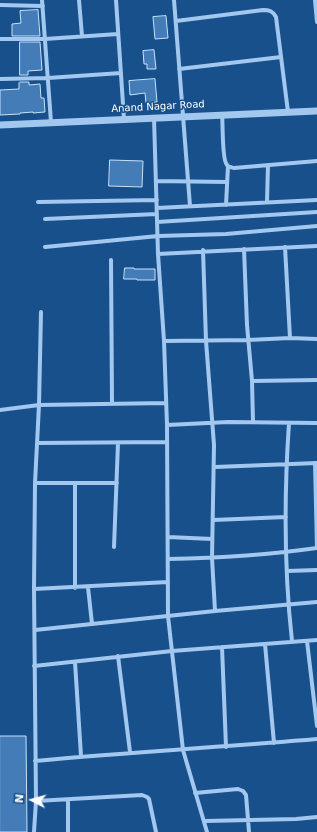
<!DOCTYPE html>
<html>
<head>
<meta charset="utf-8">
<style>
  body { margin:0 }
  #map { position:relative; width:317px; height:832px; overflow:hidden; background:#18508c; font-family:"DejaVu Sans",sans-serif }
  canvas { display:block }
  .north { position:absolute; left:12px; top:780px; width:40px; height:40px; -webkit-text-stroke:3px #18508c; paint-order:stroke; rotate:276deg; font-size:11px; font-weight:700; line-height:16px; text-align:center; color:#fff }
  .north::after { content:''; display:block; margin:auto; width:14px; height:18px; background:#fff; clip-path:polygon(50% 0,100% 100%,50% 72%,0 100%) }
</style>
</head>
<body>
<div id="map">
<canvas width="317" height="832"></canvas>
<div class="north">N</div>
</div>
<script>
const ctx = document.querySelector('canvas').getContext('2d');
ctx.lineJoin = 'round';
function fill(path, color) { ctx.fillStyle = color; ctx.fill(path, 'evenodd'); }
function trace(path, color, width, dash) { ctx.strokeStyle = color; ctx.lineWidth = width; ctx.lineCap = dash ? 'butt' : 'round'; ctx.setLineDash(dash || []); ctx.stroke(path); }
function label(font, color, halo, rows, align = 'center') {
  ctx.font = font + ' "DejaVu Sans",sans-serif'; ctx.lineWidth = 3; ctx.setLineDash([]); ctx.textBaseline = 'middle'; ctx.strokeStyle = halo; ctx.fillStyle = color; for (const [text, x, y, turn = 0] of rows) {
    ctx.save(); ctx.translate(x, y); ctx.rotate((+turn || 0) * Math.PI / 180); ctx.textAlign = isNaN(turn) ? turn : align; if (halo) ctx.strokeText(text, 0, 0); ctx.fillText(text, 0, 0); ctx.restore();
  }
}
const building = new Path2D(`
  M38,10L40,36H12V24L21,23L20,11Z
  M166,16L168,38L155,39L153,17Z
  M20,42H40L42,70L28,71V75H20Z
  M154,50L156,69H147V64H144L143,51Z
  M155,79L157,102L146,103L145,93L130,95L129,81Z
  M20,82H29V85L40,84L41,98H44L45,112L33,113V112L20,113V114L0,115V90L19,89V83Z
  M110,160L143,161L142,187L109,186Z
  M125,268H134V269H155V280H137V279H124Z
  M0,736H26L27,832H0Z`);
const minor = new Path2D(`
  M42,0L51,122
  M79,0L82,36
  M116,0L124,119
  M174,0L190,206
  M315,0L317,22
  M0,5L43,6
  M176,21L263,10C269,10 273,11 276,17L288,112
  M0,39H45L118,34
  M179,69L281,57
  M0,79L48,78L121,73
  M222,114C223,124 222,156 226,163C227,167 230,167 234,168L317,161
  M154,118L158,254L164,341L167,425L168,616L183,750L207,832
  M156,181L227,182
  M38,202L157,200
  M267,202L268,165
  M226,205L228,166
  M157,208L317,200
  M45,219L157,214
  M157,222L317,212
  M45,247L158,236L226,234L317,226
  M285,247L290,338
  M244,249L247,325L252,381L253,422
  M203,250L206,341L214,445L212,558L215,611
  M158,254L317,246
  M111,260L112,403
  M41,312L39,405L35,483H117
  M164,341L248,340L290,338L317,339
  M252,381L317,380
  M0,410L39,405L166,403
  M289,423C284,496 284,569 292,641
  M167,425L228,422L317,423
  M37,443L167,442
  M315,463L317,548
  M215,467L317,463
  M213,520L286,517
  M168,537L212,539
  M114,547L118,443
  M168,559C218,558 267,555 317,548
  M287,571L317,570
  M88,587L92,624
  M75,588V483
  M34,589L168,582
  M35,630L215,611L317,602
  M307,641L317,726
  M265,644L274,743
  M222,647L226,747
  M118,656L130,752
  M75,662L81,756
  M34,666L172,651L317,640
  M35,761C129,752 223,747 317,739
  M195,793L238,789L243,791L246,795L249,832
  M36,801L142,795L147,797L149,799L156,832
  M205,821L296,819L317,817
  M34,832L36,801L34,589L35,483
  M68,832V800`);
const tertiary = new Path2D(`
  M0,125L317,111`);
const streetNames = [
  ["Anand Nagar Road",158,107,-3]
];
fill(building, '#447cb7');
trace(building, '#c8e1fa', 1);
trace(minor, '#a2c8ef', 4);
trace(tertiary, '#a2c8ef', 7);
label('10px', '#fff', '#18508c', streetNames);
</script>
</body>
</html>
